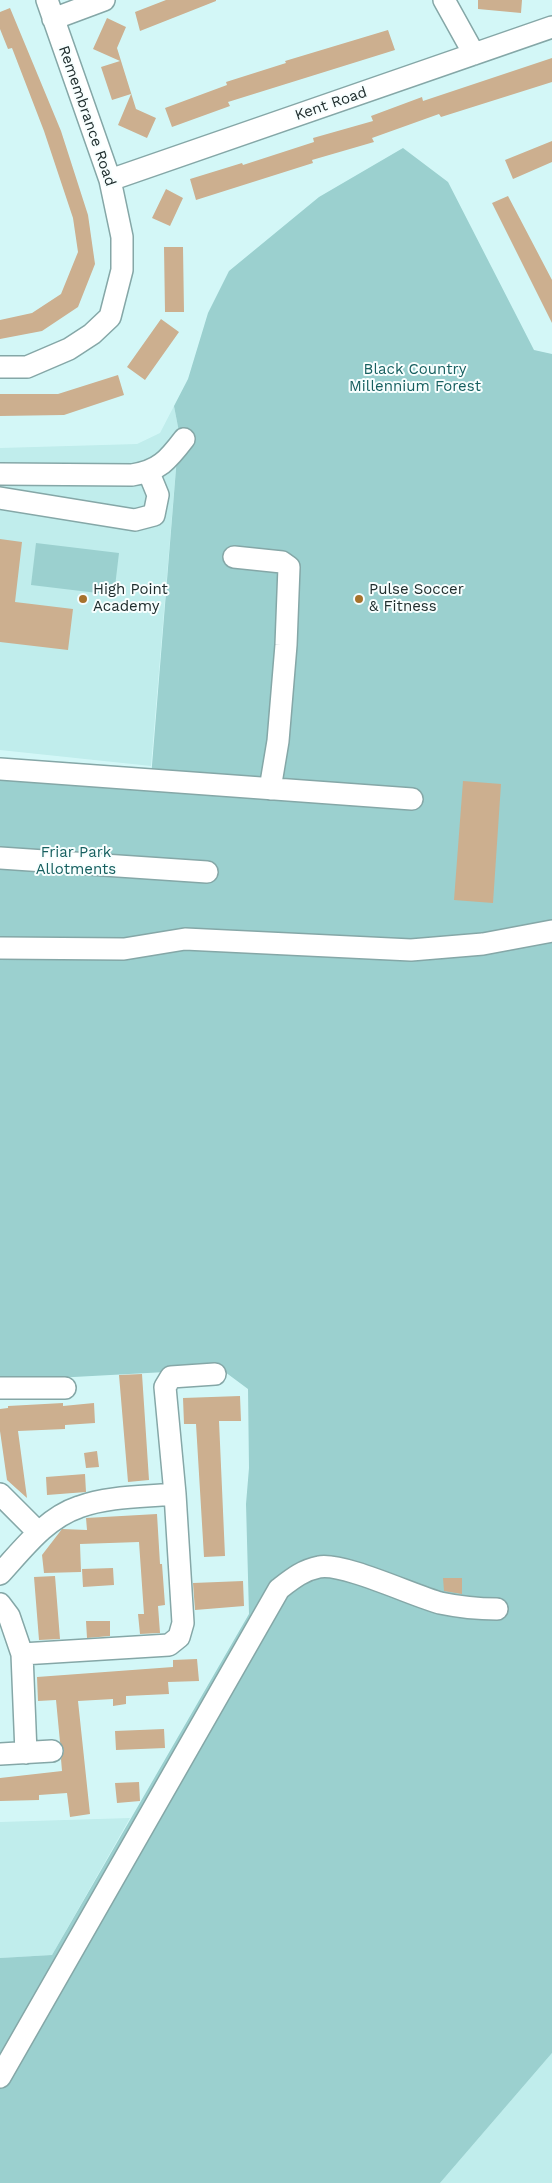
<!DOCTYPE html>
<html>
<head>
<meta charset="utf-8">
<style>
  body { margin:0 }
  canvas { display:block; background:#d3f7f7 }
</style>
</head>
<body>
<canvas width="552" height="2183"></canvas>
<script>
const ctx = document.querySelector('canvas').getContext('2d');
ctx.lineJoin = 'round';
function fill(path, color) { ctx.fillStyle = color; ctx.fill(path, 'evenodd'); }
function trace(path, color, width, dash) { ctx.strokeStyle = color; ctx.lineWidth = width; ctx.lineCap = dash ? 'butt' : 'round'; ctx.setLineDash(dash || []); ctx.stroke(path); }
function label(font, color, halo, rows, align = 'center') {
  ctx.font = font + ' "Work Sans",sans-serif'; ctx.lineWidth = 4; ctx.setLineDash([]); ctx.textBaseline = 'middle'; ctx.strokeStyle = halo; ctx.fillStyle = color; for (const [text, x, y, turn = 0] of rows) {
    ctx.save(); ctx.translate(x, y); ctx.rotate((+turn || 0) * Math.PI / 180); ctx.textAlign = isNaN(turn) ? turn : align; if (halo) ctx.strokeText(text, 0, 0); ctx.fillText(text, 0, 0); ctx.restore();
  }
}
const built = new Path2D(`
  M174,406L179,432L151,766L0,750V448L137,444L160,433Z
  M130,1818L52,1955L0,1958V1822Z
  M552,2053V2183H440Z`);
const green = new Path2D(`
  M403,148L448,182L534,350L552,354V927L480,941L0,938V780L150,790L179,432L174,406L188,379L208,313L229,271L319,197Z
  M36,543L119,553L114,595L31,585Z
  M552,935V2053L440,2183H0V1958L52,1955L249,1614L246,1504L249,1468L248,1389L221,1369L0,1381V956L186,946L410,954Z`);
const building = new Path2D(`
  M166,0H216V1L140,31L135,12Z
  M478,0H522L521,13L478,9Z
  M10,8L61,131L88,215L95,264L78,307L42,331L0,339V320L32,313L61,294L78,252L73,218L44,131L12,48L8,49L0,29V12Z
  M107,18L126,27L117,48L136,109L156,118L147,138L118,125L131,94L112,100L101,67L120,61L93,49Z
  M388,30L395,50L228,102L230,106L172,127L165,108L227,85L226,82L286,63L285,61Z
  M552,58V82L441,117L439,114L372,138L374,142L312,160L313,163L196,200L190,179L242,163L243,165L314,142L313,138L373,121L371,116L422,97L423,101Z
  M552,141V162L513,179L505,160Z
  M166,189L183,198L170,226L152,218Z
  M508,196L552,280V323L492,203Z
  M164,247H183L184,312H165Z
  M161,319L179,332L145,380L127,367Z
  M118,375L124,395L64,415L0,416V394H58Z
  M0,539L22,542L15,602L73,609L68,650L0,642Z
  M463,781L501,784L493,903L454,900Z
  M142,1374L149,1480L128,1482L119,1375Z
  M240,1396L241,1421H219L225,1556L204,1557L196,1424H184L183,1398Z
  M63,1403V1406L94,1403L95,1423L65,1425V1429L18,1431L27,1498L7,1480L0,1431V1409L8,1408V1406Z
  M97,1451L99,1467L86,1468L84,1453Z
  M85,1474L86,1492L47,1495L46,1477Z
  M157,1514L160,1564H162L165,1605L158,1606L160,1633L140,1634L138,1614H144L139,1542L80,1544L81,1572L44,1573L42,1555L62,1529L87,1530L86,1518Z
  M113,1568L114,1585L83,1587L82,1569Z
  M55,1576L60,1639L39,1640L34,1577Z
  M443,1578H462V1594L444,1591Z
  M243,1581L244,1606L195,1610L193,1583Z
  M86,1621H110V1636L87,1638Z
  M197,1659L199,1681L168,1682L169,1694L126,1696V1704L113,1706V1699L78,1701L90,1814L70,1817L67,1793L39,1795V1800L0,1801V1778L62,1771L61,1759L64,1750L60,1742L56,1700L38,1701L37,1677L173,1667V1660Z
  M164,1729L165,1748L116,1750L115,1731Z
  M139,1782L140,1801L117,1803L115,1783Z`);
const minor = new Path2D(`
  M444,0L474,54
  M53,19L104,0
  M110,180L552,27
  M0,367H27L69,349L92,334L110,317L122,270V237L110,180L47,0
  M0,474L132,475C159,471 168,460 184,439
  M0,498L135,520L154,515L158,495L149,473
  M234,557L282,562L289,567L286,645L278,741L270,789
  M0,769L412,799
  M0,858L207,872
  M0,948L124,949L185,939L411,950L483,944L552,931
  M0,1388H65
  M0,1494L38,1532
  M175,1494L165,1387L171,1377L215,1374
  M0,1574C23,1549 46,1518 79,1507C109,1496 144,1497 175,1494L183,1623L179,1637L169,1645L22,1654L9,1616L0,1604
  M22,1654L26,1753
  M0,1754L52,1751
  M0,2077L279,1589C292,1579 303,1570 319,1567C342,1562 414,1596 440,1603C459,1607 478,1609 497,1609`);
const markers = [
  [83,599,5,"#a7722c"],
  [359,599,5,"#a7722c"]
];
const streetNames = [
  ["Kent Road",331,104,-19],
  ["Remembrance Road",87,116,71]
];
const parkNames = [
  ["Black Country",415,370],
  ["Millennium Forest",415,387],
  ["Friar Park",76,853],
  ["Allotments",76,870]
];
const poiNames = [
  ["High Point",93,590],
  ["Academy",93,607],
  ["Pulse Soccer",369,590],
  ["& Fitness",369,607]
];
fill(built, '#c0edec');
fill(green, '#9bd0cf');
fill(building, '#ccaf8f');
trace(minor, '#85a7a7', 24);
trace(minor, '#fff', 21);
for (const [x, y, r, color] of markers) { const dot = new Path2D(); dot.arc(x, y, r, 0, 2 * Math.PI); ctx.fillStyle = color; ctx.fill(dot); trace(dot, '#f7fefe', 2); }
label('15px', '#202e2e', '#f7fefe', streetNames);
label('15px', '#165f5f', '#f7fefe', parkNames);
label('15px', '#202e2e', '#f7fefe', poiNames, 'left');
</script>
</body>
</html>
